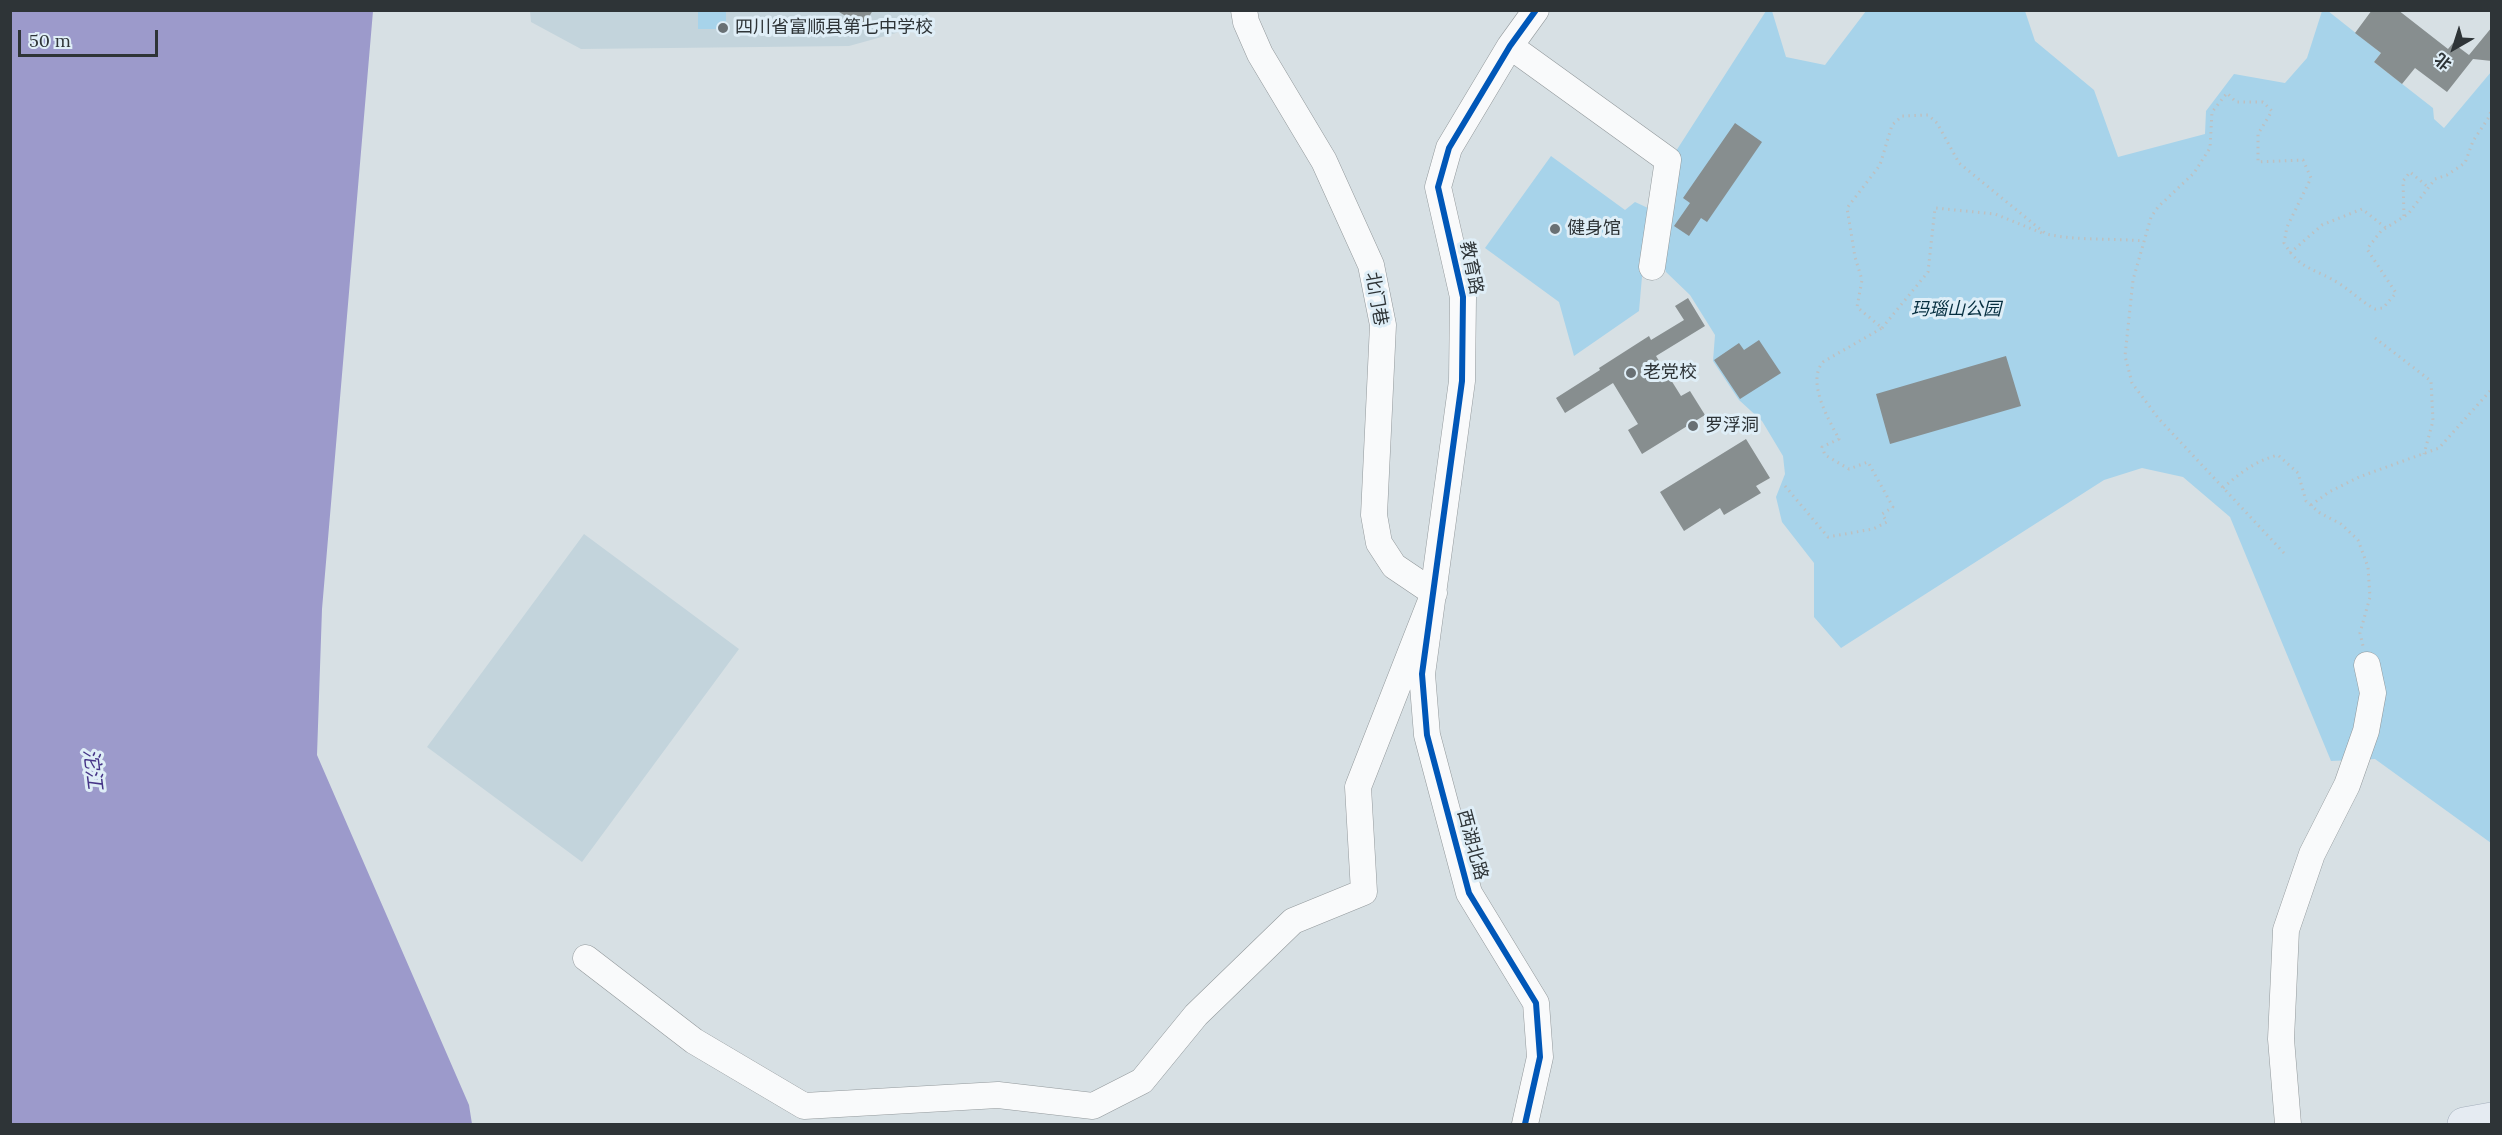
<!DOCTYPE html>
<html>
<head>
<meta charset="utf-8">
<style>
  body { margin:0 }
  #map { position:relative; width:2502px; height:1135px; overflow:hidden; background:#d7e0e4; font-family:Lora,"Noto Sans SC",serif }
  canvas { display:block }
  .frame { position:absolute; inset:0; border:12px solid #2e3437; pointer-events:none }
  .north { position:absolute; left:2424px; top:18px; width:60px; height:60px; -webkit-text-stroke:4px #dfeef7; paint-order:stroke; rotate:219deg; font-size:16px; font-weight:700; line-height:24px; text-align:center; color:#2e3437 }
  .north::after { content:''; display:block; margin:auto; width:21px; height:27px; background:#2e3437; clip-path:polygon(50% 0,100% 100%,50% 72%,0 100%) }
  .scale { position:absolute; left:18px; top:30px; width:140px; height:27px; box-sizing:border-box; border:3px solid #2e3437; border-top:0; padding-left:8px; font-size:18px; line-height:21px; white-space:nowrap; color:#2e3437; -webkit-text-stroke:4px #dfeef7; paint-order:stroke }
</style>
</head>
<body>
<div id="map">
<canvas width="2502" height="1135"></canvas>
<div class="frame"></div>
<div class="north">北</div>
<div class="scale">50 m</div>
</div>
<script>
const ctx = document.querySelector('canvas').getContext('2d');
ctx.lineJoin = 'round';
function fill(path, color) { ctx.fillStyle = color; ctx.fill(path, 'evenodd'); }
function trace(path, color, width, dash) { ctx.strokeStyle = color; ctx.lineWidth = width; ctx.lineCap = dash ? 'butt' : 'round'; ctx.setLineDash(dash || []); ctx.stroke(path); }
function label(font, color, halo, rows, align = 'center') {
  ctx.font = font + ' Lora,"Noto Sans SC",serif'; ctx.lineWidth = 6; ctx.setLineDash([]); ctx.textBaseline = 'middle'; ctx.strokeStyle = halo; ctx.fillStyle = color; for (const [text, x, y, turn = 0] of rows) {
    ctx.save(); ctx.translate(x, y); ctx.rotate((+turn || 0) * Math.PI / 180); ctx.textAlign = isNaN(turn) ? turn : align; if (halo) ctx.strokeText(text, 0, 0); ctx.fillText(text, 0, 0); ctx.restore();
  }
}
const built = new Path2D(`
  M530,11H932L896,33L849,46L581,49L531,22Z
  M584,534L739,649L582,862L427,747Z`);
const green = new Path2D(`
  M698,11H726V29H698Z
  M1766,11H1772L1786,57L1825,65L1866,11H2025L2035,41L2094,90L2118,157L2205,134L2206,111L2234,74L2285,83L2307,58L2322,11H2328L2381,53L2374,62L2433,108L2434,119L2444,128L2491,72V843L2375,759L2331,761L2230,517L2183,477L2142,468L2104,480L1841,648L1814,617V563L1782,522L1776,497L1785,474L1783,456L1762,421L1739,400L1713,361L1715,335L1690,295L1666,272L1660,254L1651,190Z
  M1551,156L1625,210L1635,202L1648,208L1639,311L1574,356L1559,302L1485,248Z`);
const water = new Path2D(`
  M10,11H373L322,609L317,755L469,1105L472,1124H11Z`);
const building = new Path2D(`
  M836,10H873L863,27Z
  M2372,10H2398L2448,49L2453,43L2469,55L2492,27V61L2473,59L2447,92L2415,68L2402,84L2374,62L2381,53L2355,33Z
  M1735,123L1762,142L1707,222L1701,218L1689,236L1674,226L1690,203L1683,198Z
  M1688,298L1705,326L1656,356L1681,396L1690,391L1705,415L1642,454L1628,430L1638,424L1613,383L1565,413L1556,398L1600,370L1599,368L1649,336L1651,340L1684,320L1675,306Z
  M1759,340L1781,373L1740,399L1714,360L1739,343L1744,350Z
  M2006,356L2021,406L1890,444L1876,394Z
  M1746,439L1770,478L1756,486L1761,493L1724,515L1720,508L1684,531L1660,492Z`);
const path = new Path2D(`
  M2404,216L2403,181L2410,172L2428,187
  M2290,253L2322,225L2362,209L2386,228
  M1882,328L1928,272L1935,208L1995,214L2042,233
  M2375,338L2431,381L2433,421L2424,454
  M1785,486L1828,537L1873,529L1887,522L1882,514L1893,507L1868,462L1849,469L1825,455L1822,447L1839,439C1829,420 1806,382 1823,362L1882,328L1857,307L1862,280L1855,257L1847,208L1880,165L1892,125L1902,116L1928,115L1937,123L1959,163L2046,234C2078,241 2111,238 2144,241
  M2223,488C2240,473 2255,461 2278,455L2298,473L2306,501L2320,513L2341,524L2358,540L2368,567L2370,597L2360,633L2363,646
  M2311,505L2329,492L2359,477L2439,448L2490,391
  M2284,553L2159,419L2132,383L2125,356L2133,280L2151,217L2158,207L2194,173L2210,148L2212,112L2227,93L2236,102H2263L2272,111L2258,134V162L2303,160L2311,178L2287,227L2284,243C2301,271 2315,268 2340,284C2352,292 2362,302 2375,309L2383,308L2396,293L2367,249L2381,231L2408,214L2435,179L2447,175L2465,163L2473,141L2489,117L2492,108`);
const minor = new Path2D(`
  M1244,10L1246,22L1260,54L1324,161L1371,265L1383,325L1374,515L1379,543L1394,566L1434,593
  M1510,46L1668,160L1652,267
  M586,958L694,1041L804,1106L998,1095L1093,1106L1142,1081L1196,1015L1293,921L1364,892L1358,787L1434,593
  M1525,1124L1540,1057L1536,1003L1469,893L1427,735L1422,674L1462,381L1463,297L1438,187L1449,148L1510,46L1536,10
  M2288,1124L2281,1039L2286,930L2312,854L2347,785L2366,731L2373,693L2367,665`);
const major = new Path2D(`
  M2464,1124L2492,1119`);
const cycleway = new Path2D(`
  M1525,1124L1540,1057L1536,1003L1469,893L1427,735L1422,674L1462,381L1463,297L1438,187L1449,148L1510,46L1536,10`);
const markers = [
  [723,28,6,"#697074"],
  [1555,229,6,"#697074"],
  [1631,373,6,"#697074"],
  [1693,426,6,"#697074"]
];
const poiNames = [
  ["四川省富顺县第七中学校",735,28],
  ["健身馆",1567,229],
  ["老党校",1643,373],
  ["罗浮洞",1705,426]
];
const streetNames = [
  ["教育路",1471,268,79],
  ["北门巷",1376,299,80],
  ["西湖北路",1472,845,75]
];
const parkNames = [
  ["玛瑙山公园",1956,310]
];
const waterNames = [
  ["沱江",92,769,83]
];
fill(built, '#c3d4dc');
fill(green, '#a7d3ea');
fill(water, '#9c9acb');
fill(building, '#878e8f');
trace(minor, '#92989b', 27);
trace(major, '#a4aebb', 34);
trace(path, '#bdc0c1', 3, [1.5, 4.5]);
trace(minor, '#f9fafb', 26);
trace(major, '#e5ebf2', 33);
trace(cycleway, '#0057b8', 6);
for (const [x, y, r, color] of markers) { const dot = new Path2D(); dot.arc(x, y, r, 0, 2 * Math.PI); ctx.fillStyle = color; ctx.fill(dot); trace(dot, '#dfeef7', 2); }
label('18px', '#2e3437', '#dfeef7', poiNames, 'left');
label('18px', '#2e3437', '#dfeef7', streetNames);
label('italic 18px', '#052e3f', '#dfeef7', parkNames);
label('italic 20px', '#453487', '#dfeef7', waterNames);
</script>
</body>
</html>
